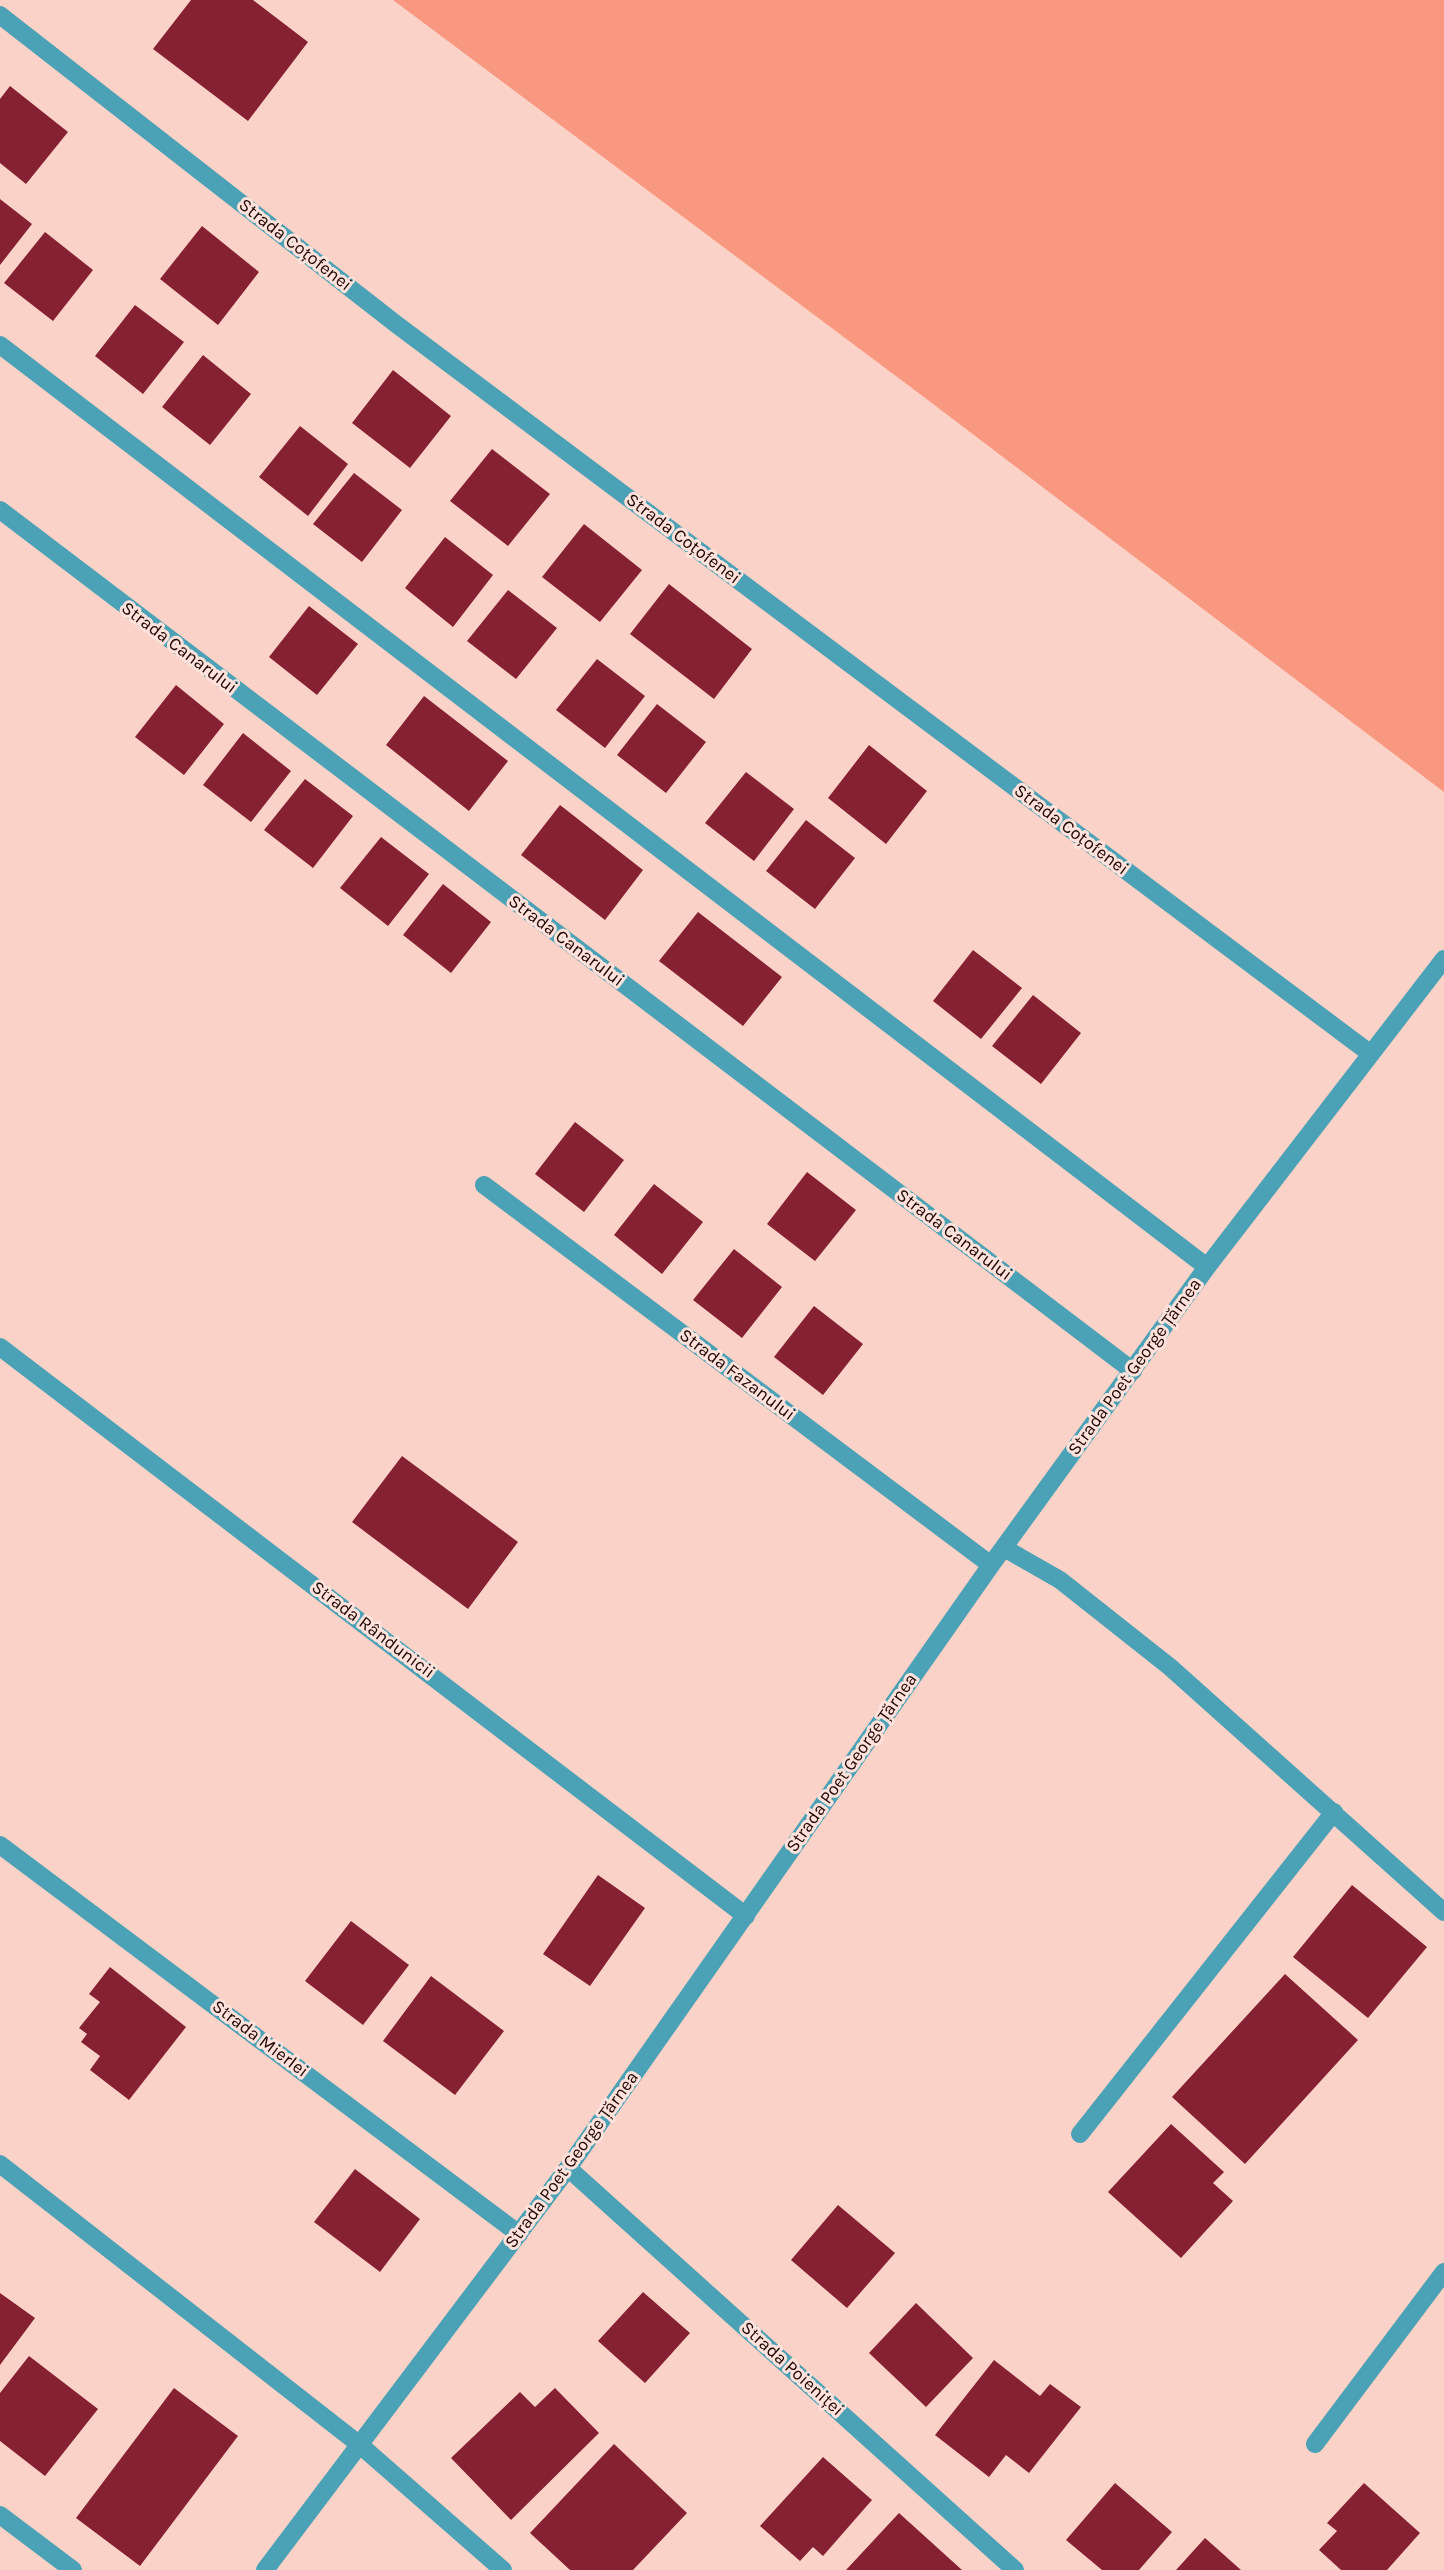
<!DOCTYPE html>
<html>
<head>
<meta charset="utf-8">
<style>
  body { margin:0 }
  canvas { display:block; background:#fbd2c7 }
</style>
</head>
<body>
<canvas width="1444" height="2570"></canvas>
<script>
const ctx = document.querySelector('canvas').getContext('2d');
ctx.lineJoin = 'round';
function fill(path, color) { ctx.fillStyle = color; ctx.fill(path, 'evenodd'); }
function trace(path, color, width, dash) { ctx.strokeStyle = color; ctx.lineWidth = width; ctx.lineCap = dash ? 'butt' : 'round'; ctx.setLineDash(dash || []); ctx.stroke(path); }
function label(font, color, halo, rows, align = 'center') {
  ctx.font = font + ' Karla,sans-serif'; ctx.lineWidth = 6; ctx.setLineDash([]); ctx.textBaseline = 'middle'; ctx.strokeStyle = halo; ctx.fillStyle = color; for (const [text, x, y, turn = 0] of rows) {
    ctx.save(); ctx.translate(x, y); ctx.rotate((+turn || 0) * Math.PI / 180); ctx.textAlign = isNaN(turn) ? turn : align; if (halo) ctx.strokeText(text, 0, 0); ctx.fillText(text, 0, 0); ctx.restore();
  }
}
const green = new Path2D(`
  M393,0H1444V792L916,391Z`);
const building = new Path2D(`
  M191,0H253L308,42L248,121L153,49Z
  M10,86L68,132L26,184L0,163V99Z
  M0,199L32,224L0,265Z
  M202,226L259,272L218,325L160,279Z
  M45,232L93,270L53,321L4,283Z
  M135,305L184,342L143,394L95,356Z
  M203,355L251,394L210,445L162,407Z
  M393,370L451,416L410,468L352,423Z
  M300,426L348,464L308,516L259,477Z
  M492,449L550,494L508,546L450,501Z
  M354,473L402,510L362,562L313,524Z
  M584,524L642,570L600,622L542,577Z
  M445,537L493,575L453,627L405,588Z
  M669,584L752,649L714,699L630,634Z
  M508,590L557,628L516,679L467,641Z
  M309,606L358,644L317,695L269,657Z
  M597,659L645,696L605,748L556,710Z
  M176,685L224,724L184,775L135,737Z
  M424,696L508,761L469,811L386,745Z
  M657,704L706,742L666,793L617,755Z
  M243,733L291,771L251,822L203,785Z
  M869,745L927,791L886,844L828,798Z
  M746,772L794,809L754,861L705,823Z
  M305,779L353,816L313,868L264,830Z
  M560,805L643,870L605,920L521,855Z
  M806,820L855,858L815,909L766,871Z
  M381,837L429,874L388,926L340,888Z
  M443,884L491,922L451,973L403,935Z
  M698,912L782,977L743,1026L659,961Z
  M973,950L1022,988L981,1039L933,1001Z
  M1033,995L1081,1033L1041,1084L992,1046Z
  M575,1122L624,1160L584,1212L535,1174Z
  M807,1172L856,1210L815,1261L767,1224Z
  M654,1184L703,1222L662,1274L614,1235Z
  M734,1249L782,1287L742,1338L693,1300Z
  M814,1306L863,1344L823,1395L774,1357Z
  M402,1456L518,1542L468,1609L352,1522Z
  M598,1875L645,1908L590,1986L543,1954Z
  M1352,1885L1427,1947L1368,2018L1293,1957Z
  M351,1921L409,1965L363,2025L305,1981Z
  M110,1967L186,2027L129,2100L90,2070L100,2056L81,2042L87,2034L79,2028L100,2002L89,1994Z
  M1285,1974L1358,2040L1245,2164L1172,2097Z
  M431,1976L504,2031L455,2095L383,2041Z
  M1171,2124L1224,2172L1213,2183L1233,2201L1181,2258L1108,2192Z
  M355,2169L420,2219L380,2272L314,2222Z
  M838,2205L895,2253L847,2308L791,2260Z
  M643,2292L690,2333L645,2383L598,2341Z
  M0,2293L35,2318L0,2365Z
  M916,2303L973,2358L926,2407L869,2353Z
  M29,2356L98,2409L45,2476L0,2441V2393Z
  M994,2360L1040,2396L1050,2384L1081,2407L1029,2473L1006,2455L989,2477L935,2435Z
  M174,2388L238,2436L140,2566L76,2518Z
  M555,2388L599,2433L511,2520L451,2458L520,2392L535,2407Z
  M614,2444L687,2513L633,2570H570L530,2533Z
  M823,2457L872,2500L823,2556L813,2547L800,2561L760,2526Z
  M1115,2483L1172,2532L1139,2570H1102L1066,2540Z
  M1364,2483L1420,2533L1387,2570H1341L1319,2550L1337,2531L1327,2523Z
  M899,2513L962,2570H846Z
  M1205,2538L1241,2570H1176Z`);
const street = new Path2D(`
  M0,15L396,324L1371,1054
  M0,345L1207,1267
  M0,510L1133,1371
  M484,1185L991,1565
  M0,1347L746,1916
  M1004,1548L1060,1580L1170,1667L1444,1912
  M0,1845L519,2234
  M1080,2134L1334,1812
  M0,2164L360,2445L503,2570
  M568,2168L1015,2570
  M1315,2444L1444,2272
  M0,2515L73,2570
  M265,2570L568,2168L991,1565L1207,1267L1444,959`);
const streetNames = [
  ["Strada Coțofenei",295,245,38],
  ["Strada Coțofenei",683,539,37],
  ["Strada Canarului",179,648,37],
  ["Strada Coțofenei",1071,830,37],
  ["Strada Canarului",566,941,37],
  ["Strada Canarului",954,1235,37],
  ["Strada Poet George Țărnea",1135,1367,-54],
  ["Strada Fazanului",737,1375,37],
  ["Strada Rândunicii",373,1630,37],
  ["Strada Poet George Țărnea",852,1763,-55],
  ["Strada Mierlei",260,2039,37],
  ["Strada Poet George Țărnea",572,2160,-54],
  ["Strada Poieniței",792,2369,42]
];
fill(green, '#f99880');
fill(building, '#862134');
trace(street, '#4ba1b5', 18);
label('18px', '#1d0703', '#fee2db', streetNames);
</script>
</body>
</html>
